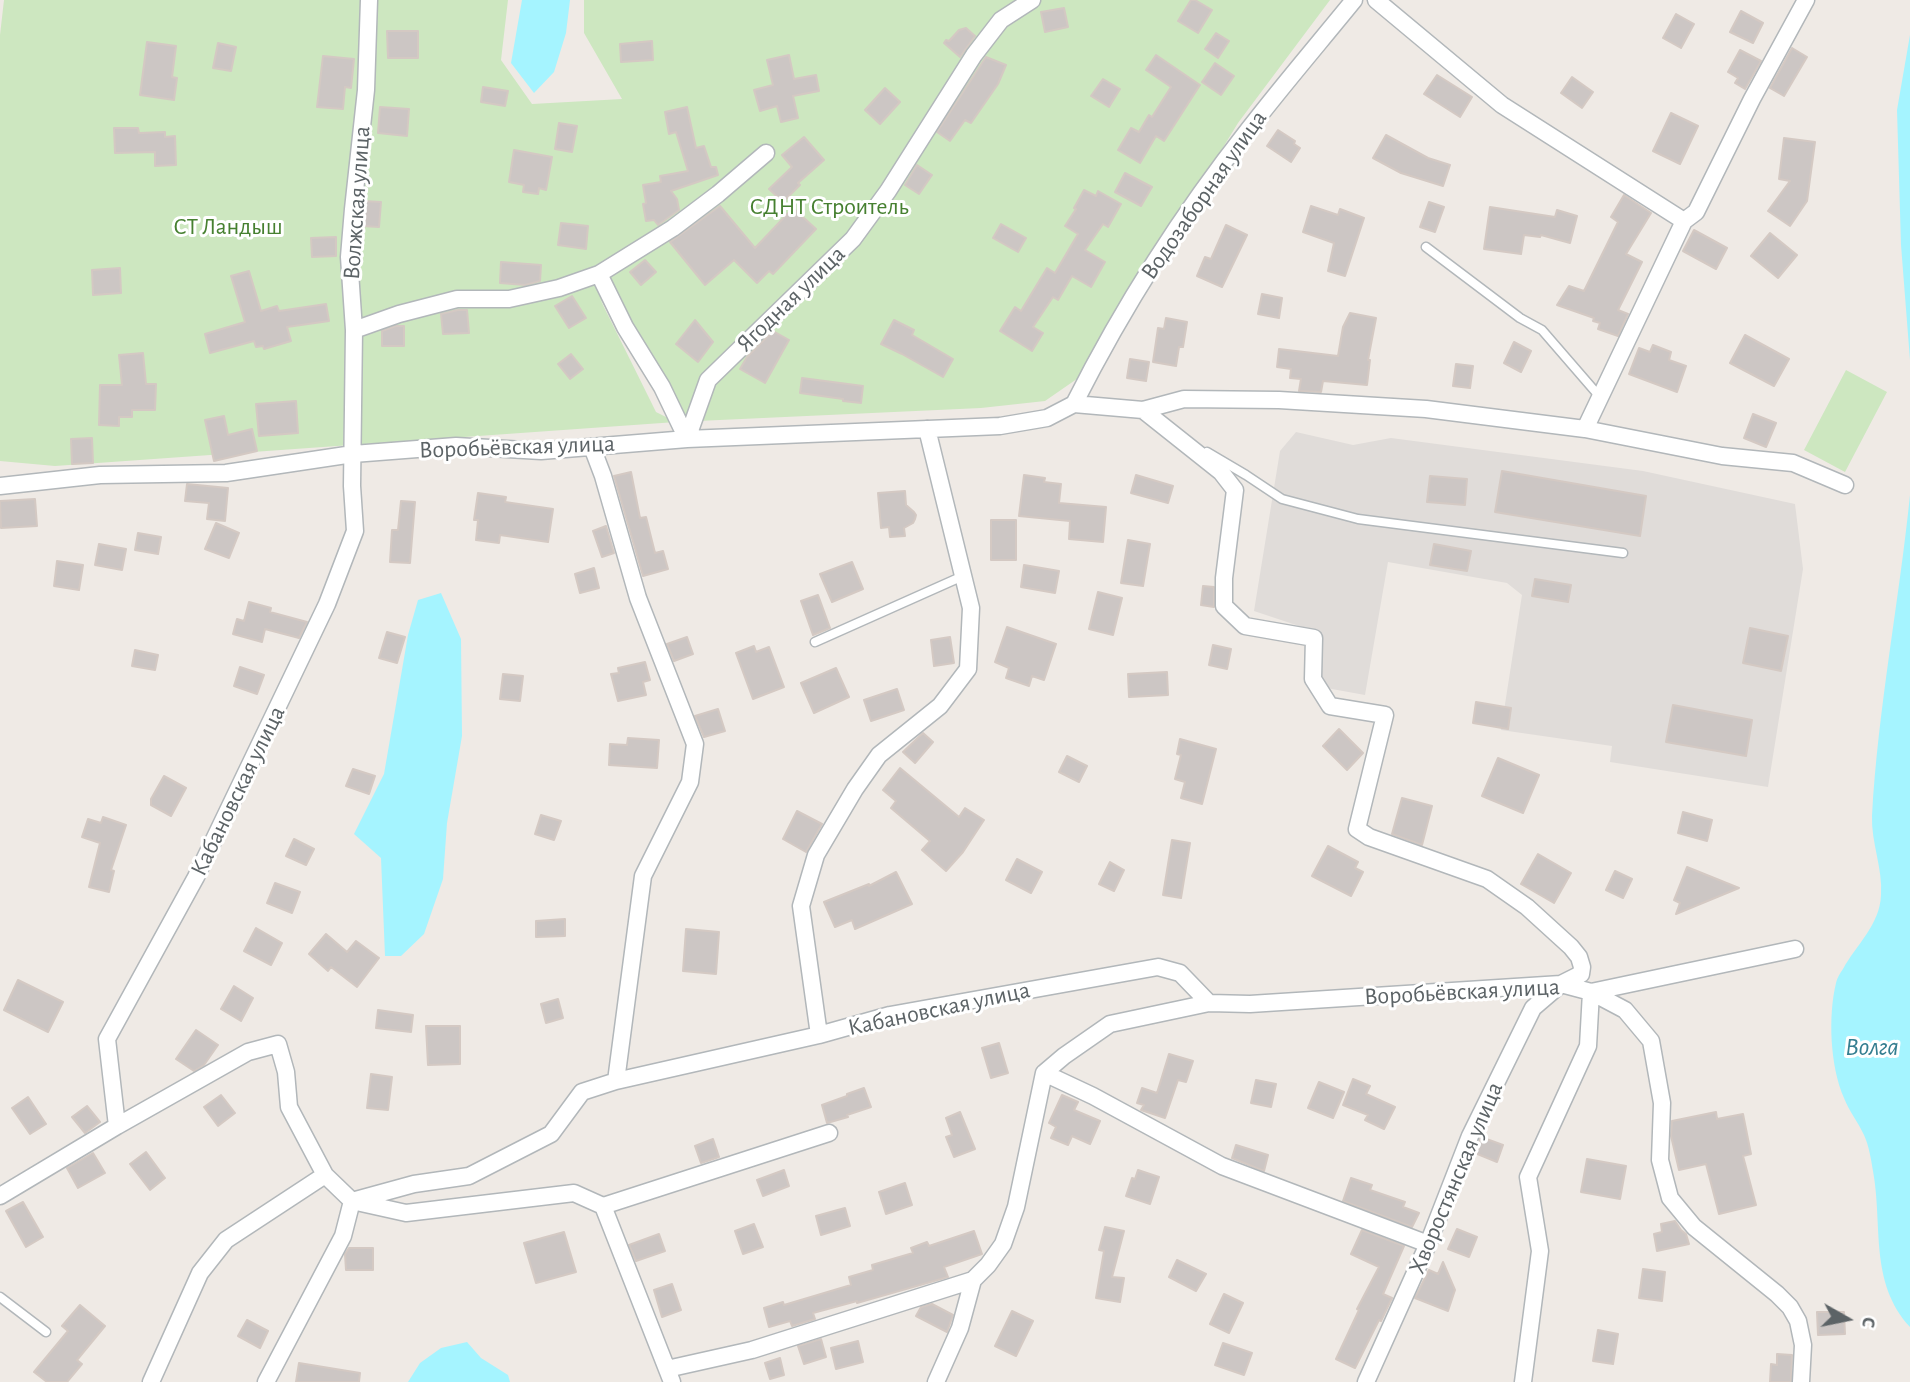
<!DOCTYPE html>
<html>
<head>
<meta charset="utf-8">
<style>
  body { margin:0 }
  #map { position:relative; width:1910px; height:1382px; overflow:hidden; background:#efeae5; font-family:"Alegreya Sans",sans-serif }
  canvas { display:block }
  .north { position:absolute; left:1812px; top:1284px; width:70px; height:70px; -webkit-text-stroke:5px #fff; paint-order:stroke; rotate:99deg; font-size:19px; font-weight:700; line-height:28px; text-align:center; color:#5c6366 }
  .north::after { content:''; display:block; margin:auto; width:24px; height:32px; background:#5c6366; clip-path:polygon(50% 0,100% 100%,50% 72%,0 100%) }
</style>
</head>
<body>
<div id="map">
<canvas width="1910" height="1382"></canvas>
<div class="north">С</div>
</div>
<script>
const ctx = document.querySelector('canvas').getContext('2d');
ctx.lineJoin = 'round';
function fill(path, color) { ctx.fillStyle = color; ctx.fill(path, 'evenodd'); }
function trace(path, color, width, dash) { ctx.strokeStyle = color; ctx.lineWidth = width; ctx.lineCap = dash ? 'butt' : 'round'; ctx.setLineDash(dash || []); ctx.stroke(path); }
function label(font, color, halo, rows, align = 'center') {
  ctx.font = font + ' "Alegreya Sans",sans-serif'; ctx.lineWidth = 6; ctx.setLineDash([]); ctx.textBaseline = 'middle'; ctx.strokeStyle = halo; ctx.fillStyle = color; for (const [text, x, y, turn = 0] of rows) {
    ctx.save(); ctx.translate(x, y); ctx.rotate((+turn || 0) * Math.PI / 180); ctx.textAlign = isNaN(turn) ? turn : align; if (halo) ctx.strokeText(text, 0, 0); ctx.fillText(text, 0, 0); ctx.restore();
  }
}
const industrial = new Path2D(`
  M1296,432L1353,445L1391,438L1643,471L1795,504L1803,569L1768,787L1610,762L1612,746L1501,730L1522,595L1507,583L1388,562L1365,695L1321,687L1323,634L1254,611L1280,451Z`);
const green = new Path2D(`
  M4,0H508L501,60L532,104L622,99L584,33V0H1330L1238,123L1084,374L1045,401L981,408L676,422L55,466L0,461V35ZM600,299L675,420L674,421L656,412Z
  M1846,370L1887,392L1845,472L1804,450Z`);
const water = new Path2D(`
  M522,0H570L566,33L554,72L534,93L511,63Z
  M1910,35V360L1901,245L1897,110Z
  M1910,495V1327C1869,1282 1883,1226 1873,1171C1871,1159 1869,1146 1864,1135C1858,1122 1849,1111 1844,1098C1830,1066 1828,1016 1836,983C1837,978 1840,973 1843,969C1856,945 1880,925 1881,895C1883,869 1871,842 1872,816C1878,708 1899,603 1910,495Z
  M441,593L461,639L462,736L447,823L443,879L424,934L401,956H385L381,858L354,834L384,774L408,635L418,600Z
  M467,1342L481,1358L508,1375L510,1382H408L420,1363L441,1348Z`);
const building = new Path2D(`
  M1191,0H1195L1212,10L1198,33L1178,21Z
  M1064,8L1068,27L1045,32L1041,12Z
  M1741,11L1763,23L1753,43L1730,32Z
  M1676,14L1694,24L1681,48L1663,38Z
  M966,28L975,36L960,57L944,43L946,40L949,41L959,30Z
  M387,31H418V58H388Z
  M1216,33L1229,41L1218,58L1205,49Z
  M652,41L653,60L621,62L620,44Z
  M147,42L176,46L172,77L177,78L174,100L140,95Z
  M218,43L236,47L231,71L213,68Z
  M1792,48L1807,57L1784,96L1770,88Z
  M1740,50L1761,61L1745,89L1735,83L1738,78L1728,72Z
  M789,55L794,79L816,75L819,91L793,96L798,118L781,122L777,106L760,111L754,90L773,85L767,60Z
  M1156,55L1200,85L1164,141L1156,136L1140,163L1118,150L1131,128L1139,132L1149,115L1152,117L1171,87L1146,70Z
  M323,56L354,59L351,88L345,87L343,109L317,107Z
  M986,57L1006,65L998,84L971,123L965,120L950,141L937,132Z
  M1215,63L1234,76L1221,95L1202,82Z
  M1437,75L1472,97L1460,117L1424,94Z
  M1572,77L1593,92L1582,108L1561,93Z
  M1103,79L1120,89L1109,107L1091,96Z
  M483,87L508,91L505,106L481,102Z
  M885,88L900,102L880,124L865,110Z
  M380,107L409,109L407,136L378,133Z
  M687,107L696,148L704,146L711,167H716L718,175L671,191L677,199L679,210L658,225L654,220L646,221L643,204L646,203L643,185L661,182L660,176L688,171L676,132L669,134L665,112Z
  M1671,113L1698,126L1680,164L1653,151Z
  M559,123L577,126L572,152L555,149Z
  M114,128H138L139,133L165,132V137L175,136L176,165L155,166V152L115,153Z
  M1278,130L1295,141L1294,144L1300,148L1291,162L1267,146Z
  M1386,135L1428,158L1450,165L1443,186L1401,173L1373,158Z
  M804,137L824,160L798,183L800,185L783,202L769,189L792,167L782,155Z
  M1784,138L1815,142L1807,201L1790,226L1768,211L1790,181L1779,179Z
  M514,150L552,157L546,190L539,188L538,194L523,192L524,185L509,182Z
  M917,165L932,175L919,194L905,185Z
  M1125,173L1152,187L1141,206L1115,192Z
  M1084,190L1096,196L1098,191L1121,204L1108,227L1103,224L1085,250L1105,262L1091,287L1072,276L1058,300L1053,297L1033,327L1043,333L1032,351L1000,331L1015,307L1021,311L1047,268L1055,273L1078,234L1065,226L1076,209L1074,208Z
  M1624,195L1651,213L1626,254L1642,262L1618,310L1628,314L1618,336L1598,329L1600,323L1593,321L1594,318L1557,305L1569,286L1584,291L1618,222L1611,217Z
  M364,201L381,202L379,227L362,226Z
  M1429,202L1444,207L1435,232L1420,227Z
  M720,206L755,248L793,208L816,229L773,274L769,271L757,283L734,260L705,285L670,242Z
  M1311,206L1338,215L1340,209L1364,218L1345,276L1328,271L1334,243L1303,232Z
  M1490,207L1555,217L1557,210L1577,216L1570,243L1541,235L1540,237L1524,235L1521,254L1484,249Z
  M561,223L588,226L586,249L558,245Z
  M1001,224L1026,238L1018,252L993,238Z
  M1226,225L1247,235L1222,287L1197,276L1205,257L1211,259Z
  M1694,230L1727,248L1716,269L1683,251Z
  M1770,233L1797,255L1778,278L1751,256Z
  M336,237V256L312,257L311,238Z
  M645,260L656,272L641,285L630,272Z
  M501,262L541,265L540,281L525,285L500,283Z
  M120,268L121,293L93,295L92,270Z
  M249,271L261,311L277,306L279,311L326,304L329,321L287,327L291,341L264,349L263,346L256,347L254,341L210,353L205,334L245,322L231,276Z
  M1262,294L1282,298L1279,318L1258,314Z
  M572,296L586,318L569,328L555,306Z
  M458,310H467L469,333L443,334L441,314Z
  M1350,313L1376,318L1368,360H1370L1367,385L1323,381L1321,392L1299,391L1301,379L1290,378L1291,369L1277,367L1279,349L1338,356L1343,327Z
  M1166,318L1187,322L1183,347H1179L1176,366L1153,362L1158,328L1164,329Z
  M695,320L713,342L698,362L676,344Z
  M894,320L914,330L912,335L953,359L943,377L902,354L881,344Z
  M396,326H404V346H382V331Z
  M773,331L789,340L765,383L740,369L747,357Z
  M1745,335L1789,359L1774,386L1730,363Z
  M1514,342L1531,351L1521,372L1504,363Z
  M1653,345L1671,352L1669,360L1686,366L1677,392L1629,374L1639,348L1650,352Z
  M143,353L146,384H156L155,410H132V417H119V426L99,425L100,385H122L119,355Z
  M571,354L583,369L570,379L558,364Z
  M1130,359L1149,362L1146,381L1127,378Z
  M1456,364L1473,366L1470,388L1453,386Z
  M802,378L863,386L861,403L843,401V399L800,393Z
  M296,401L298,433L259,436L256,404Z
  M1753,414L1776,423L1766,447L1744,438Z
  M224,416L228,435L252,429L257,451L214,461L205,420Z
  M92,438L93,463L72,464L71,439Z
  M1502,471L1646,496L1640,536L1495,512Z
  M631,472L640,518L646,517L655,553L663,551L668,569L643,576L614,476Z
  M1024,475L1045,478L1044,482L1061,484L1059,503L1106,507L1103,542L1069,539L1070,521L1019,516Z
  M1136,475L1173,486L1168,503L1131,493Z
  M1430,476L1467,479L1465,505L1427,502Z
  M187,484L228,488L225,521L207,519L209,503L185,501Z
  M905,491L906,505L914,512L916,515L915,519L913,523L904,528L905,536L890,537L889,527L881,528L878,493Z
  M478,493L506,497L505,502L553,509L548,542L500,535L499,543L476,540L478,520H474Z
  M35,499L37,526L1,528L0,501Z
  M401,501L415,502L410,563L390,562L392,530H398Z
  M991,520H1016V560H991Z
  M216,523L239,533L229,558L205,549Z
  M606,526L614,553L602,557L593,531Z
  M138,533L161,537L158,554L135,550Z
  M1128,540L1150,544L1143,586L1121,583Z
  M99,544L126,549L122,570L95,565Z
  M1434,544L1471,551L1467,571L1430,565Z
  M57,561L83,565L79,590L54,586Z
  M852,562L863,589L832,602L820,574Z
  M1024,565L1059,571L1055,593L1021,587Z
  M594,568L599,588L580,593L575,574Z
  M1535,579L1571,585L1568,602L1532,596Z
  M1203,586L1214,587V607L1201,605Z
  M1098,592L1122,598L1113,635L1089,629Z
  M818,595L830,628L813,635L801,601Z
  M249,602L271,608L270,612L307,622L299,638L265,629L262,642L233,634L237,619L244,621Z
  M1007,627L1056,644L1044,680L1032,676L1029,686L1006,678L1009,668L995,662Z
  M1750,628L1788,636L1781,671L1743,663Z
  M387,632L405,637L397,663L379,658Z
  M687,637L693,654L674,661L667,644Z
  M950,637L954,663L934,666L931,640Z
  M1213,645L1231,649L1227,669L1209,665Z
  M754,646L756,652L769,647L784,687L753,699L736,653Z
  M135,650L158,655L155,670L132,666Z
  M645,662L650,680L643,682L646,695L618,701L611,674L619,673L618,668Z
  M240,667L264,675L257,694L234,686Z
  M836,668L849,697L814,713L801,683Z
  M1167,672L1168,695L1129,697L1128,674Z
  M503,674L523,676L520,701L500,699Z
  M897,689L904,710L871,721L864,700Z
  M1476,702L1511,708L1508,729L1473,723Z
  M1673,705L1752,720L1746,756L1666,742Z
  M718,709L725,731L704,737L695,716Z
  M1339,729L1363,753L1347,770L1323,746Z
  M923,733L933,742L915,763L903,752Z
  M628,738L659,740L657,768L609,765L610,744L627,745Z
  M1180,739L1216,749L1202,804L1181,798L1185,782L1175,779L1181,755L1177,754Z
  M1067,756L1087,766L1079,782L1059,772Z
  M1498,758L1539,775L1523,813L1482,796Z
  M900,768L959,817L965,808L984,820L963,852L946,871L922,850L930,841L891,808L896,801L883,790Z
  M353,769L375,776L369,794L346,786Z
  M164,776L186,788L171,816L151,805V799Z
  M1402,798L1432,806L1422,845L1392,834Z
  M797,811L822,824L806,852L783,839Z
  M1683,812L1712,820L1707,841L1678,833Z
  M541,815L561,821L554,840L535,834Z
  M103,817L126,825L111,870L114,871L109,892L89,887L100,843L82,837L88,819L101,823Z
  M294,839L314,849L306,865L286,856Z
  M1172,840L1190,843L1181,898L1163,895Z
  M1328,846L1358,862L1355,868L1363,872L1351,896L1312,876Z
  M1538,854L1571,873L1554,903L1521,884Z
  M1017,859L1042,872L1031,893L1006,880Z
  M1110,862L1124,870L1114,891L1099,884Z
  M1687,867L1739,888L1676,914L1680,903L1674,900Z
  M1615,871L1632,879L1623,898L1606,890Z
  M896,872L912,904L855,929L852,920L835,927L824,902L869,884V886Z
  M275,883L300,892L292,913L267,903Z
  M565,919V936L536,937V921Z
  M256,928L282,943L271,965L244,951Z
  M686,929L719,932L716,974L683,971Z
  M326,934L347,952L356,941L379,958L357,987L331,967L328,971L309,954Z
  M18,980L63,1002L48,1032L4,1010Z
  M234,986L253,998L241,1021L221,1009Z
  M558,999L563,1018L546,1023L541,1004Z
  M378,1010L413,1015L411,1032L376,1028Z
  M426,1026H460V1064L428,1065Z
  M196,1030L218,1045L204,1065L194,1071L176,1059Z
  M999,1043L1008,1073L991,1078L982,1048Z
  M1169,1054L1193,1061L1186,1082L1178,1080L1165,1118L1141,1110L1144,1105L1137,1103L1142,1088L1157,1093Z
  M371,1074L392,1077L388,1110L367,1108Z
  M1353,1079L1370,1086L1366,1094L1395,1107L1384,1129L1365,1120L1368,1115L1343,1105Z
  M1256,1080L1276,1084L1271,1107L1251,1103Z
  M1319,1082L1344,1092L1333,1118L1308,1108Z
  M864,1088L871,1107L847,1115L848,1117L827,1123L822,1105L847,1096V1094Z
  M221,1095L235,1113L218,1126L204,1107Z
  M1062,1095L1078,1102L1074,1110L1100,1121L1090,1144L1072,1136L1068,1145L1051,1138L1056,1127L1049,1123Z
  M28,1097L46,1124L30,1134L12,1108Z
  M87,1106L100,1122L85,1133L72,1117Z
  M960,1112L975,1149L954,1157L946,1137L952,1135L946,1118Z
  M1716,1112L1717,1119L1743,1114L1751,1154L1743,1156L1756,1205L1719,1214L1706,1164L1679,1170L1671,1136L1672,1121Z
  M1481,1137L1503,1145L1497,1162L1475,1153Z
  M713,1139L719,1157L701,1163L695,1146Z
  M1236,1145L1268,1155L1264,1171L1232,1158Z
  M146,1152L165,1178L150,1190L130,1164Z
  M93,1153L105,1173L78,1188L67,1168Z
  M1587,1159L1626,1166L1620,1199L1581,1192Z
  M784,1170L789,1186L763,1196L757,1180Z
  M1138,1170L1159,1177L1150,1204L1126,1196L1132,1178L1135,1179Z
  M1351,1178L1372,1185L1370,1190L1405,1202L1403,1207L1419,1213L1412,1227L1343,1201Z
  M905,1183L912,1205L886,1214L879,1192Z
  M23,1202L43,1237L26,1247L6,1211Z
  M845,1208L850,1226L821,1235L816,1216Z
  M1675,1221L1681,1230L1686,1234L1689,1244L1657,1251L1654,1234L1662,1232L1661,1224Z
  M754,1224L763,1247L743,1254L735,1231Z
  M1105,1227L1124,1231L1112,1277L1124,1278L1120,1302L1096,1298L1104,1251L1099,1250Z
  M1457,1229L1477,1237L1469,1257L1448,1249Z
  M1362,1230L1404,1246L1383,1294L1392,1298L1381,1321L1379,1320L1355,1368L1336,1359L1359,1310L1357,1309L1379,1267L1351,1254Z
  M974,1231L982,1254L944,1267L948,1277L857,1303V1301L813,1313L815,1319L792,1326L790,1321L769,1327L764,1308L783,1302L784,1305L851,1285L849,1277L873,1270L872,1265L913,1253L911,1248L927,1242L929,1246Z
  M564,1232L576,1272L536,1283L524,1243Z
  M659,1234L665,1251L636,1261L629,1245Z
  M349,1248H373V1270H346L345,1254Z
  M1177,1260L1206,1274L1196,1291L1169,1277Z
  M1443,1262L1455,1290L1448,1311L1415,1298L1429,1270L1438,1274Z
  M1643,1269L1665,1272L1662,1301L1639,1298Z
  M672,1284L681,1310L662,1317L654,1290Z
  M1224,1294L1243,1303L1229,1333L1210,1324Z
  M932,1304L953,1315L947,1332L916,1316L921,1307Z
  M80,1305L105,1326L77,1360L82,1364L67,1382H47L34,1372L68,1331L62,1326Z
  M1012,1311L1033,1321L1016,1356L995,1346Z
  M1817,1312H1844L1845,1334L1818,1335Z
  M247,1320L268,1331L260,1348L238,1336Z
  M1598,1330L1618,1334L1613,1364L1593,1361Z
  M821,1339L826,1357L804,1364L798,1346Z
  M858,1341L863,1362L836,1369L831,1348Z
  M1223,1343L1252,1353L1244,1375L1215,1365Z
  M1777,1354L1792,1355L1791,1382H1770L1771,1364L1777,1365Z
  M780,1358L784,1375L770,1379L765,1363Z
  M299,1363L360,1373L359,1382H296Z`);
const service = new Path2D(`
  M1426,247L1520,318L1542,330L1600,397
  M1207,452L1246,475L1282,499L1358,519L1623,553
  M815,642L963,576
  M0,1297L46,1332`);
const minor = new Path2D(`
  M1376,0L1502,105L1684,221
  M599,274L625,327L662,387L687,439
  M354,330L399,314L457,299H509L559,288L599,274L673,228L718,194L766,153
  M1074,404L1143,410L1184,399L1279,400L1426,409L1585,429L1722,456L1793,463L1845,485
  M1074,404C1123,307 1182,214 1249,129C1283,85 1319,43 1354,0
  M1143,410L1221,472L1235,490L1224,578V606L1245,626L1314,638L1313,679L1330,706L1385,715L1357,829L1369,837L1487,879L1527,907L1571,947L1579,957L1582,967L1581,974L1561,984L1533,1008L1470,1136L1428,1244L1366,1382
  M1585,429L1684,221L1696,212L1752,99L1806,0
  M687,439L708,380L853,239L888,191L974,55L1001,20L1032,0
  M592,447L603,476L638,598L695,744L690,782L643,876L616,1081
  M0,486L100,475L226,473L353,454L456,446L541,451L687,439L1000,426L1047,418L1074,404
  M819,1035L801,906L816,855L855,789L879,755L940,706L968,669L971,608L927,429
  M1044,1073L1093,1096L1222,1166L1428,1244
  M117,1126L107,1039L196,877L327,604L355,531L352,486L354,330L349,257L353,209L366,90L369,0
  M0,1196L117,1126L248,1052L278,1044L286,1072L289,1107L325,1175L352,1201L414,1184L469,1176L551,1134L582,1092L616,1081L819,1035L890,1015L1158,967L1180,973L1209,1003
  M603,1206L672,1382
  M667,1369L752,1350L973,1280
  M151,1382L200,1273L226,1240L325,1175
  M266,1382L343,1236L352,1201L406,1213L574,1193L603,1206L829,1133
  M936,1382L960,1328L973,1280L988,1265L1003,1244L1016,1207L1044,1073L1064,1056L1110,1024L1209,1003L1250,1004L1561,984L1591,992L1795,949
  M1523,1382L1540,1251L1528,1177L1588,1046L1591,992L1625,1010L1651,1041L1662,1103L1660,1160L1670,1198L1694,1227L1777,1294L1790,1307L1798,1321L1803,1345L1801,1382`);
const streetNames = [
  ["Водозаборная улица",1204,195,-55],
  ["Волжская улица",357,203,-86],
  ["Ягодная улица",791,299,-44],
  ["Воробьёвская улица",517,447,-2],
  ["Кабановская улица",238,791,-64],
  ["Воробьёвская улица",1462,992,-3],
  ["Кабановская улица",939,1009,-12],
  ["Хворостянская улица",1456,1178,-67]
];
const parkNames = [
  ["СДНТ Строитель",829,207],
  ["СТ Ландыш",228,227]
];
const waterNames = [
  ["Волга",1872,1047]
];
fill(industrial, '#e0dcd9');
fill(green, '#cde7c0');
fill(water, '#a5f4ff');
fill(building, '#ccc6c4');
trace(building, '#d4c9c3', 2);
trace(service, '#b2b7ba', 11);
trace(minor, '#b2b7ba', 19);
trace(service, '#fff', 8);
trace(minor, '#fff', 16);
label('24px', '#5c6366', '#fff', streetNames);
label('24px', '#468030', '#fff', parkNames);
label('italic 26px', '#347e90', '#fff', waterNames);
</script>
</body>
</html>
